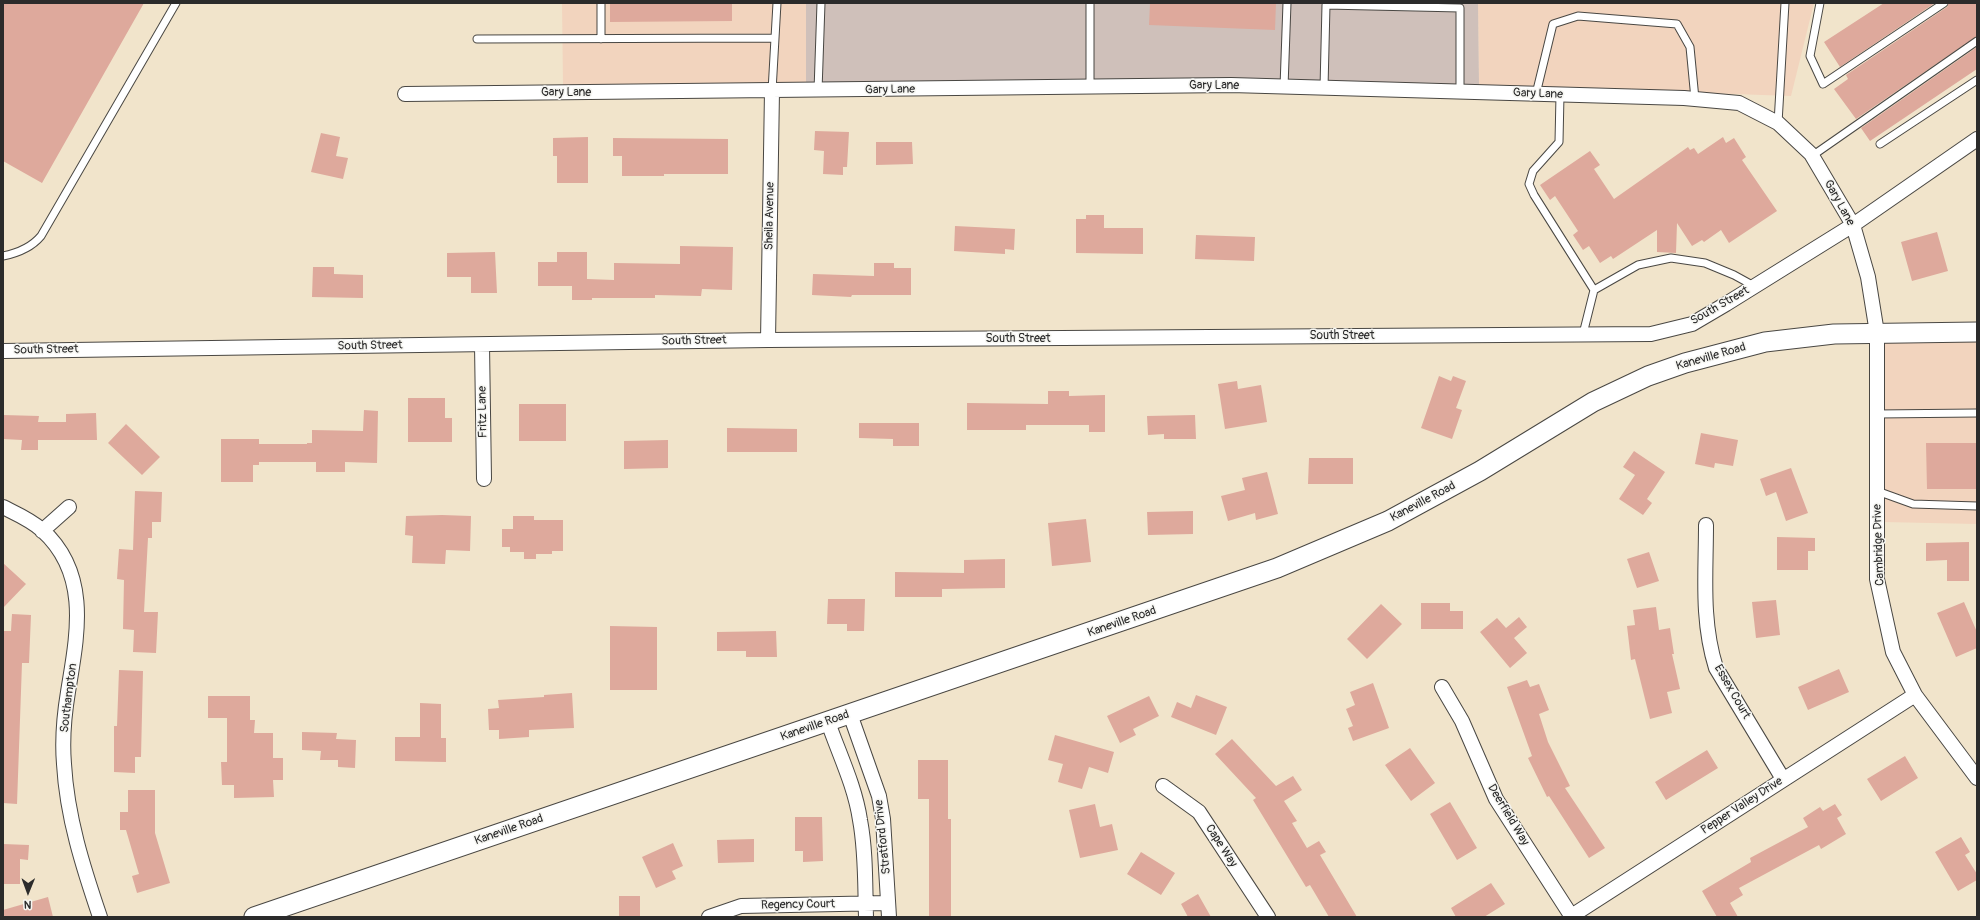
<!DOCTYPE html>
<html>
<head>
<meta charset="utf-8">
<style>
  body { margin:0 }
  #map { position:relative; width:1980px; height:920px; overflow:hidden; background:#f1e4cb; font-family:Pangolin,sans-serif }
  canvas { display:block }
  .frame { position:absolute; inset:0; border:4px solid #2b2b2b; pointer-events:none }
  .north { position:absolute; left:8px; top:872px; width:40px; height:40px; -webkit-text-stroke:3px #f6f6f2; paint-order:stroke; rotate:181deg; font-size:11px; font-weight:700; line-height:16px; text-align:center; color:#2b2b2b }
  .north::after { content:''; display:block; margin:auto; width:14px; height:18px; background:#2b2b2b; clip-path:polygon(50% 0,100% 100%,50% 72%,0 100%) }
</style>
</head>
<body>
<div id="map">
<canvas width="1980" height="920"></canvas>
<div class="frame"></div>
<div class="north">N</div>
</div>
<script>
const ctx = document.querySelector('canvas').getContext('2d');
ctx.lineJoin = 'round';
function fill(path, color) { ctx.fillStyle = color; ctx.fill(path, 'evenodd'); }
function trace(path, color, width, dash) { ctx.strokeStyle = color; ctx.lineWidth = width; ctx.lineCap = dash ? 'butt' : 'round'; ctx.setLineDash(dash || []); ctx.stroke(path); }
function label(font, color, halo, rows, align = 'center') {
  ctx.font = font + ' Pangolin,sans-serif'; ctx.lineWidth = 3; ctx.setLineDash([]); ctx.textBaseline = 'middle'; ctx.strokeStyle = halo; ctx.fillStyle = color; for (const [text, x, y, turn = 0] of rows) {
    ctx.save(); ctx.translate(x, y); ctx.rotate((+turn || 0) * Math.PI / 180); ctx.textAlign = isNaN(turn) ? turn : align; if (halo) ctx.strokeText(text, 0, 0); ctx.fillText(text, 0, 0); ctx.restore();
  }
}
const built = new Path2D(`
  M562,3H806V83L563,85Z
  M1478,3H1814L1791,96L1479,85Z
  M1884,338H1977V524L1883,522Z`);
const industrial = new Path2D(`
  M806,3H1478L1479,85L806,83Z`);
const building = new Path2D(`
  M3,3H144L42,183L3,161Z
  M610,3H732V21L610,22Z
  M1150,3H1276L1275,30L1149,25Z
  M1884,3H1935L1840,67L1824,42Z
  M1949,3H1977V36L1856,119L1834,89L1848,79L1846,75L1947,7Z
  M1977,47V69L1870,141L1861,128Z
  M815,131L849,132L847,167H843V175L823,174L824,151L814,150Z
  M321,133L340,137L336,156L348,158L343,179L311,172Z
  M588,137V183H557V156H553V138Z
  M1723,137L1726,143L1734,138L1746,157L1742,160L1777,211L1729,243L1721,230L1704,242L1702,240L1692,246L1677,223L1676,253L1657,252V230L1613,259L1611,256L1600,263L1589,246L1583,250L1573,235L1578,231L1555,196L1550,200L1540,185L1590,151L1600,165L1594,169L1614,199L1688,147L1690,150L1694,148L1698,154Z
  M613,138L728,139V174H664V176H622V156H613Z
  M876,142H912L913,164L876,165Z
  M1086,215H1104V228H1143V254L1076,253V219H1086Z
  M955,226L1015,229L1014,250L1005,249V254L954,251Z
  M1937,232L1948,271L1912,281L1901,242Z
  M1196,235L1255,237L1254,261L1195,259Z
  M680,246L733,247L732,290L702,289L701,296L655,295V298H592V300H572V286H538V262H557V252H587V279L614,280V263L680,264Z
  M495,252L497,293H471V277H447V253Z
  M874,263H894V268H911V295H852L851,297L812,295L813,274L874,276Z
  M313,267H334V274L363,275V298L312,297Z
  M1439,376L1451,381L1453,376L1466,381L1456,408L1462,410L1452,439L1421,428Z
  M1237,381L1238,389L1261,385L1267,422L1225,429L1218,384Z
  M1048,391H1069V396L1105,395V432H1089V425H1026V430H967V403L1048,404Z
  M408,398H445V418H452V442H408Z
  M519,404H566V441H519Z
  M364,410L378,411L377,463L345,462V472H316V462H259V465H253V482H221V439H259V444H307V443H312V430L363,431Z
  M96,413L97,440H38V450H21L22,440L3,439V415L39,416L38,422H66V414Z
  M1195,415L1196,439H1164V434L1148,435L1147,416Z
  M859,423H919V446H893V439L859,438Z
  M126,424L160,457L142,475L108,443Z
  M727,428L797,429V452H727Z
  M1701,433L1738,440L1733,466L1715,463L1714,468L1695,464Z
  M668,440V468L624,469V441Z
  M1926,443H1977V489H1927Z
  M1634,451L1665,472L1647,499L1652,503L1643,515L1619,499L1635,475L1623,467Z
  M1309,458H1353V484H1308Z
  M1791,468L1808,513L1786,521L1776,492L1766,496L1760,479Z
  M1267,472L1278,514L1256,520L1255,513L1228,521L1221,496L1245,490L1242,478Z
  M135,491L162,492L161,522H152V538H148L144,612H158L156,653L133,652L134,630L123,629L124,580L117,579L119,549L133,550Z
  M1193,511V534L1148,535L1147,512Z
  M442,515L471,516L470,551L446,550L445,564L412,563L413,536L405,535L406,516Z
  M513,516H534V520H563V551H552V554H536V559H524V552H510V547H502V529H513Z
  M1086,519L1091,562L1052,566L1048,523Z
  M1777,537L1815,538V551H1808V570H1777Z
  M1969,542V581H1947V560L1926,561V543Z
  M1649,552L1659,581L1637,588L1627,559Z
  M1005,559V588L942,589V597H895V572L964,573V560Z
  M3,563L26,584L3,608Z
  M828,599H865L864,631H847V624H827Z
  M1776,600L1780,635L1756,638L1752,602Z
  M1964,602L1977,632V648L1956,657L1937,613Z
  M1421,603H1450V611H1463V629H1421Z
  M1381,604L1402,624L1367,659L1347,639Z
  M1656,607L1659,630L1670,628L1674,654H1672L1680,689L1667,692L1672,713L1650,719L1635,659L1631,660L1627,626L1635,625L1633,610Z
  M12,614L31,615L29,663H22L17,804L3,803V631H11Z
  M1519,617L1527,627L1514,638L1527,653L1510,668L1480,632L1497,618L1506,628Z
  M610,626L657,627V690H610Z
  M776,631L777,657H746V651H717V632Z
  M1839,669L1849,692L1808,710L1798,687Z
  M119,670L143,671L141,757H135V773L114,772V726H117Z
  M1527,680L1530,687L1539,684L1549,710L1539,714L1548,742L1570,786L1565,788L1605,848L1589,858L1549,796L1547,797L1528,758L1532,756L1507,687Z
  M1373,683L1389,728L1353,741L1348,728L1353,726L1346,709L1355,705L1350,692Z
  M572,693L574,728L529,730V737L499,739V730H489L488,709L499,708L498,700L544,697V695Z
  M1196,695L1227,707L1216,735L1171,717L1177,702L1191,708Z
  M208,696H250V720H255L254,733H273V758H283V780H273L274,797L234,798V785H222L221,762H227V718H208Z
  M1149,696L1159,716L1133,729L1136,735L1120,743L1107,716Z
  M420,703L441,704V738H446V762L395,761V737H420Z
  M302,732L337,733L336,739L356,740L355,768L338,767V760H320L321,751L302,750Z
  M1055,735L1114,752L1108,773L1089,767L1082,789L1058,782L1063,764L1048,760Z
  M1232,739L1276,786L1293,776L1302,790L1284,801L1297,821L1292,823L1307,848L1319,841L1326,852L1320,855L1357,917H1329L1310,885L1306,887L1253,800L1256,798L1215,754Z
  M1410,748L1435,783L1411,801L1385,765Z
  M1707,750L1718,768L1666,800L1655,782Z
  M1905,756L1918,778L1881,801L1867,779Z
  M918,760H948V819H951V917H929V799H918Z
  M128,790H155V833L170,883L137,893L132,876L139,874L126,830H120V812H128Z
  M1450,802L1477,848L1457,860L1430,814Z
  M1095,804L1100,827L1112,824L1118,850L1080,858L1069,810Z
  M1835,804L1842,815L1837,818L1846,834L1821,849L1819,845L1739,888L1743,895L1730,903L1738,917H1717L1702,891L1751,862L1750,858L1808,827L1803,818L1820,807L1823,811Z
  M795,817H822L823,861L803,862V851H795Z
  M1961,837L1970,852L1965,855L1977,874V880L1958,891L1935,852Z
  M754,839V862L718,863L717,840Z
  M673,843L683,866L672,871L676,879L656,888L642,857Z
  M3,844L29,845L28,860L20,859V884H3Z
  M1141,852L1175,873L1161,895L1127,874Z
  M1491,883L1505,904L1484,917H1456L1451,908Z
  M1198,894L1211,917H1188L1181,904Z
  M619,896H640V917H619Z
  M48,897L53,917H3V910Z`);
const lane = new Path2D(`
  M1820,3L1810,56L1823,84L1944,3
  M477,39L775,38
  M601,39V3
  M1090,87V3
  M1284,87L1287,3
  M1324,88L1326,5L1460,8V92
  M772,91L777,3
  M818,91L821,3
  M1536,94L1553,24L1578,16L1677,24L1690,47L1695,99
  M1560,95L1559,142L1533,171L1529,184L1534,195L1594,290
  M1778,123L1785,3
  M1880,144L1977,80
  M1812,156L1977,41
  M3,256C18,253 31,248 41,236L176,3
  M1583,334L1594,290L1638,265L1671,258L1705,263L1734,275L1754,286
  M1877,414L1977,413
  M1877,491L1913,504L1977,506`);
const street = new Path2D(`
  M405,94L1231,85L1684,98L1739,103L1778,123L1811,154L1853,225L1868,277L1877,333V579L1893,652L1915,695L1977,778
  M768,340L772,91
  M482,345L484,479
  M3,351L768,340L1651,334L1692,324L1726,304L1853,225L1977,139
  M3,507C17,514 31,520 42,530C91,574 77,636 68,692C64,716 62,740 64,764C67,817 83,867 100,917
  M1706,525C1706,574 1701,620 1716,668L1783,779
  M42,531L69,507
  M1442,687L1462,721L1496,799L1572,917
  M850,714L879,796L883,819L889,917
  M828,722C839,754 855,786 860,820C866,852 865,885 866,917
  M1163,786L1199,812L1268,917
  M709,917L741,906L888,903
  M1570,917L1915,695`);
const secondary = new Path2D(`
  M254,917L1277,568L1388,521L1480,471L1593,402L1648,376L1685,363L1765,342L1834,334L1977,332`);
const streetNames = [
  ["Gary Lane",1214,86],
  ["Gary Lane",890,90,-1],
  ["Gary Lane",566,93],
  ["Gary Lane",1538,94,2],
  ["Gary Lane",1839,203,61],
  ["Sheila Avenue",770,216,-89],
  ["South Street",1720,306,-30],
  ["South Street",1342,336],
  ["South Street",1018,339],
  ["South Street",694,341,-1],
  ["South Street",370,346,-1],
  ["South Street",46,350,-1],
  ["Kaneville Road",1711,357,-16],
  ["Fritz Lane",483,412,-91],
  ["Kaneville Road",1423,502,-28],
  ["Cambridge Drive",1879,545,-92],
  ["Kaneville Road",1122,622,-19],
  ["Essex Court",1732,692,60],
  ["Southampton",69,698,-83],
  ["Kaneville Road",815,726,-19],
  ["Pepper Valley Drive",1742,806,-33],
  ["Deerfield Way",1508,815,59],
  ["Kaneville Road",509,830,-19],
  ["Stratford Drive",883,837,-96],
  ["Cape Way",1221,846,57],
  ["Regency Court",798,905,-1]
];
fill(built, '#f2d4be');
fill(industrial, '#cfc0ba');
fill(building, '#dea99c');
trace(lane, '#494743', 9);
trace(street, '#494743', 16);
trace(secondary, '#494743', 21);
trace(lane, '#fff', 7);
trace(street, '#fff', 14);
trace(secondary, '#fff', 19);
label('12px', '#2b2b2b', '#f6f6f2', streetNames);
</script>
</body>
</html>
